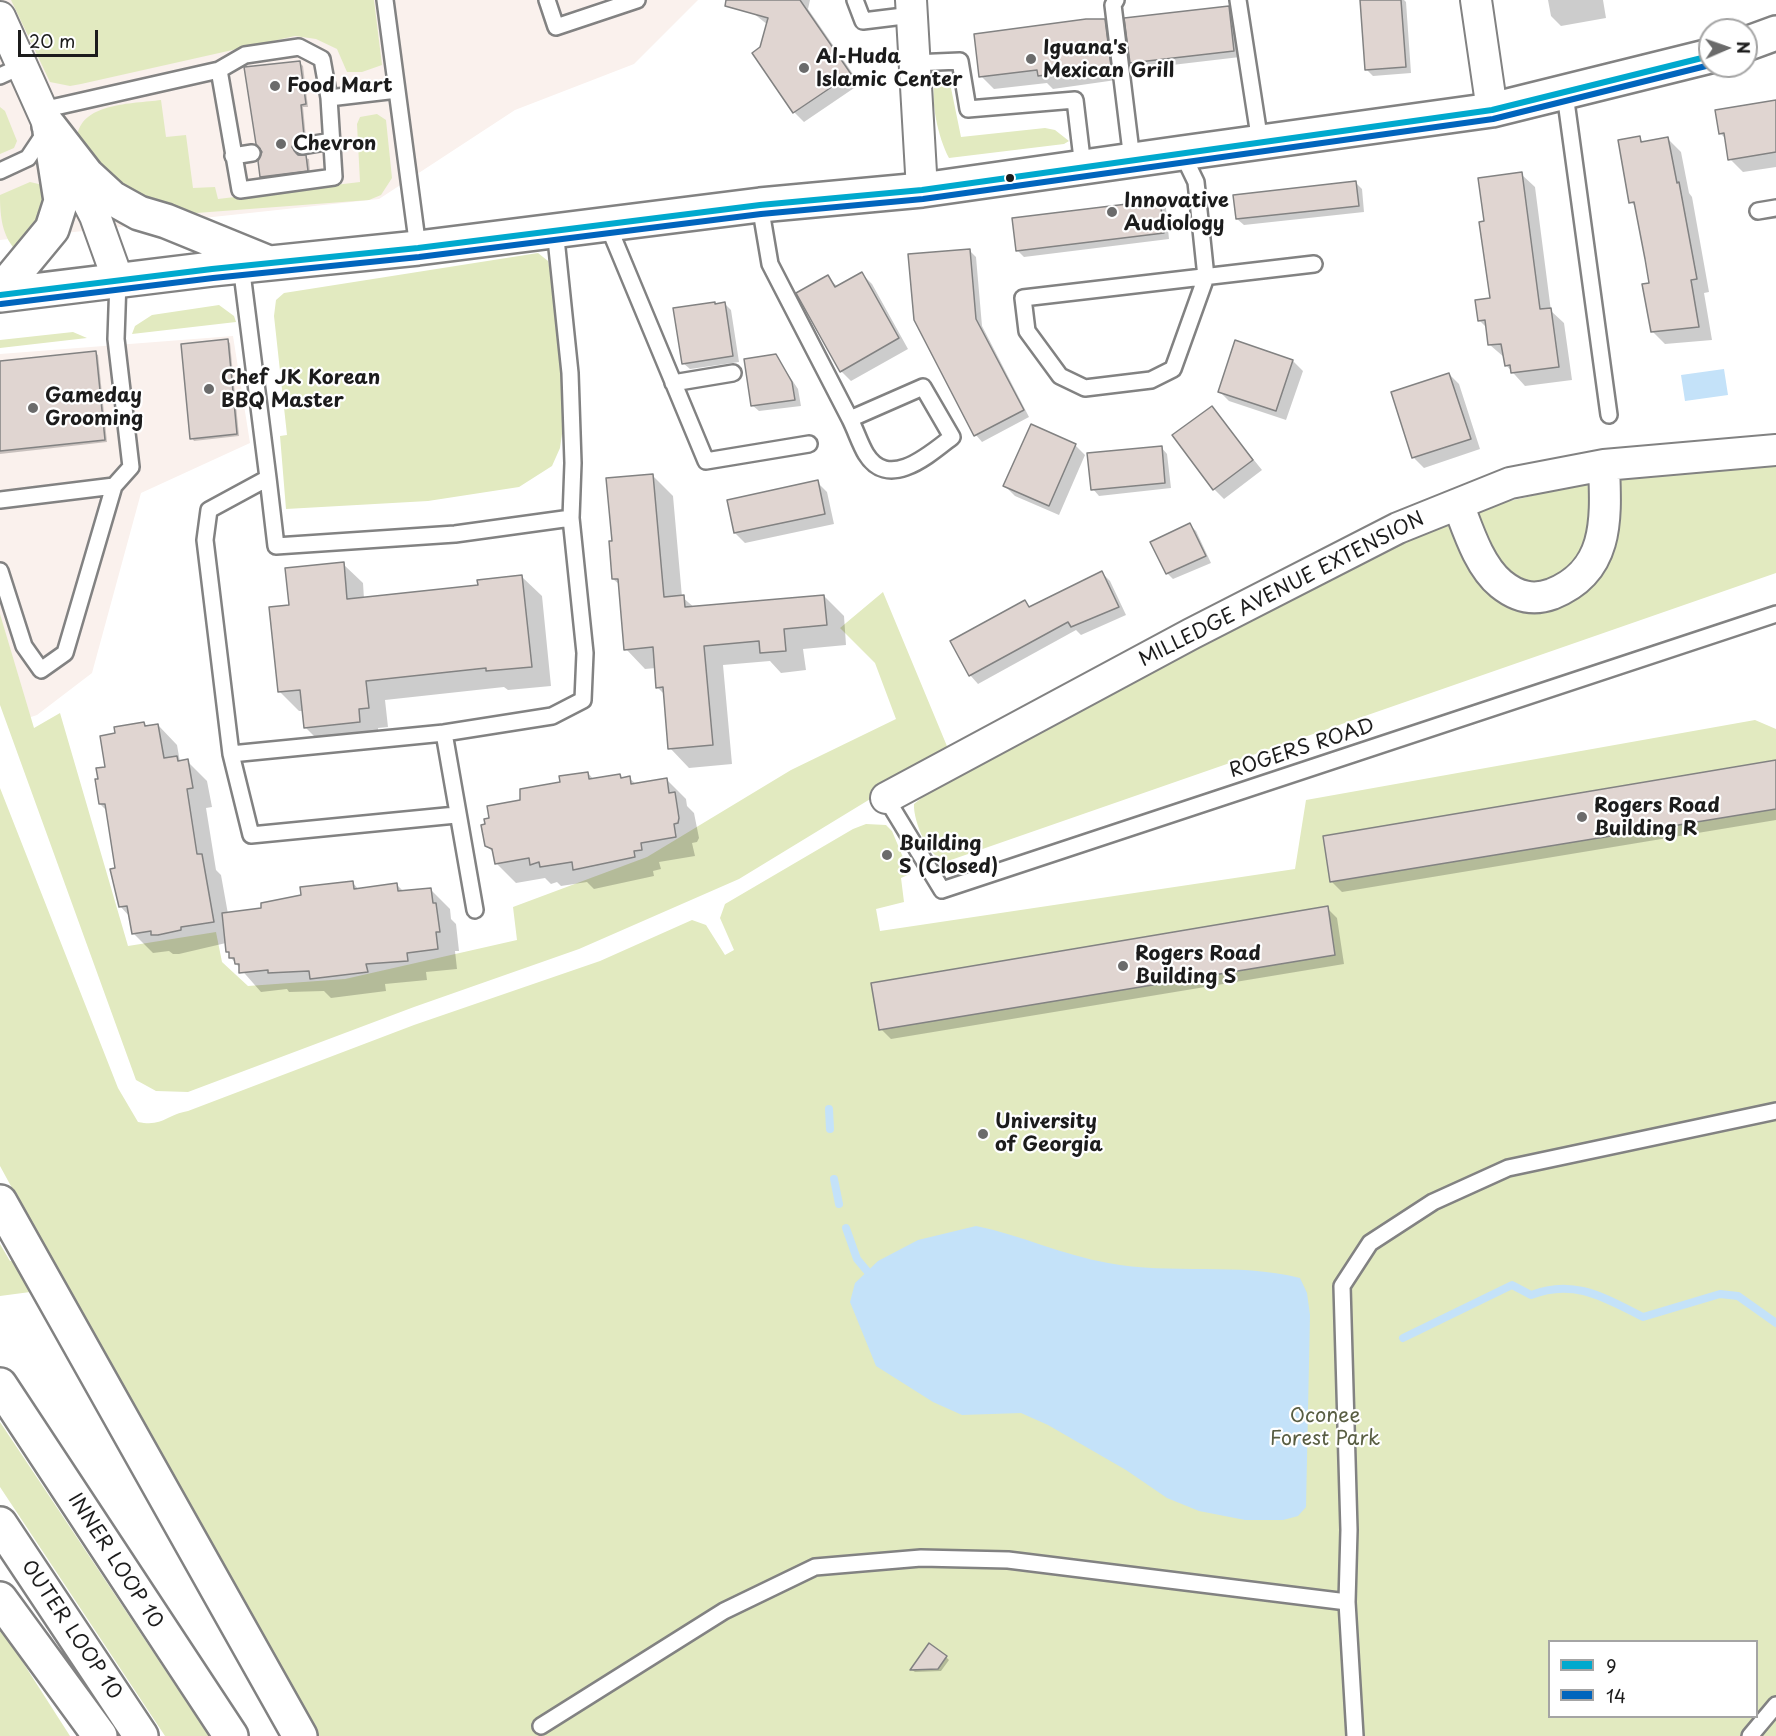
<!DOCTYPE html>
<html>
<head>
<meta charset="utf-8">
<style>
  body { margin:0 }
  #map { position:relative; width:1776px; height:1736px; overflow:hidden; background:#fff; font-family:"Playpen Sans",sans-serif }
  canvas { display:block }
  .legend { position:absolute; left:1548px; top:1640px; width:210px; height:78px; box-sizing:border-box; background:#fff; border:2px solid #a4a4a4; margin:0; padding:8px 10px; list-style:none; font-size:18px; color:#1c1c1c }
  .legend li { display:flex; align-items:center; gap:12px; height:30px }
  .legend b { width:30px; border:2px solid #a4a4a4 }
  .north { position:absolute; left:1698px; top:18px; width:60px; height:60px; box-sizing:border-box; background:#fff; border:2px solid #a4a4a4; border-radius:50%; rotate:88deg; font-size:16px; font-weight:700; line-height:24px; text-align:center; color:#1c1c1c }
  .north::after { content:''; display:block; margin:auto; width:21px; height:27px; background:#6b6b6b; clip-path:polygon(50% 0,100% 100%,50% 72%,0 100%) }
  .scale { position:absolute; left:18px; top:30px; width:80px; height:27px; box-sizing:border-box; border:3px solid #1c1c1c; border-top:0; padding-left:8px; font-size:18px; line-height:21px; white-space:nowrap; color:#1c1c1c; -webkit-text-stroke:4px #fff; paint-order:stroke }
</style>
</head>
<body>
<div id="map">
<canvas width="1776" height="1736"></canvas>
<ul class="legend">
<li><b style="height:8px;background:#00a9ce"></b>9</li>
<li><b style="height:8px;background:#0065bd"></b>14</li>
</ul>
<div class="north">N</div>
<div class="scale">20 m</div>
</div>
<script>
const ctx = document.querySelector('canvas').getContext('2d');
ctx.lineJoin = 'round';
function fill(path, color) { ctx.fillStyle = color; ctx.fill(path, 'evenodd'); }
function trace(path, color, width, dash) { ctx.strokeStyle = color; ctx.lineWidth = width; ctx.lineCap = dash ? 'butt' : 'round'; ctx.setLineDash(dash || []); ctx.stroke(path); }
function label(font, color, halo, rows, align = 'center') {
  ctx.font = font + ' "Playpen Sans",sans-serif'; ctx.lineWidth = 4.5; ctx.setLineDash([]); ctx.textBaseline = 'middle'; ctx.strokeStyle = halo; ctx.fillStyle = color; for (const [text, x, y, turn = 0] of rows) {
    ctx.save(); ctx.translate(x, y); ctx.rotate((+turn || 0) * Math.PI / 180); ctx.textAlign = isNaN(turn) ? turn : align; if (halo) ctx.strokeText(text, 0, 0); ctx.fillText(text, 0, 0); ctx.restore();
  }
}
const built = new Path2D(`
  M0,0H698L634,64L515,110L379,199L0,240Z
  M233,336L250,443L141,493L92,673L37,715L25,719L0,649V354Z`);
const green = new Path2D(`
  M11,0H374L382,65L362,72H347L337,49L316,39L295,36L81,84L70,86L50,82Z
  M935,78L951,88L961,137L1045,128L1055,130L1069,141L1064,144L949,158C938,137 930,101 935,78Z
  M161,100L166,137L186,135L193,188L215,187L218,199L360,182L357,124L360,117L377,114L386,120L392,178L381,195L369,200L183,214L116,191L77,140C78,102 133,104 161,100Z
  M0,107L5,111L17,141L14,148L0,154Z
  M30,182L43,185L51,203L18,252C2,238 0,216 0,195Z
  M538,253L548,261L558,311L566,406L560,448L552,466L519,487L428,501L286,509L280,436L287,435L274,316L276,300L284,293Z
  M219,305L234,316L236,322L132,334L135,326L152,315Z
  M73,332L87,338L0,348V340Z
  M1776,466V573L948,861C929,861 913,821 914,804L944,780L1349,569L1433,528L1497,504L1596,481Z
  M883,592L949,751L739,879L579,949L414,1007L188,1092L156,1091L136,1080L0,705V614L34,728L60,713L128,946L216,932L222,962L248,986L345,979L517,940L513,907L647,857L791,770L896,719L875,663L840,628Z
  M1755,720L1776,729V1736H319L124,1392L68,1287L0,1296V1244L10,1261L48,1254L0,1166V788L118,1088L138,1122C163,1127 166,1115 188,1111L414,1025L600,961L692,920L706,925L725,955L734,950L720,918L725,904L853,829L866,824L886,825L892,831L910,874L901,878L904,902L876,909L880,931L1295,869L1306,800ZM1550,1642H1756V1716H1550Z
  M0,1422L201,1724L210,1736H165L0,1487Z
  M0,1627L6,1636L70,1736H0Z`);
const water = new Path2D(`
  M1724,369L1728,395L1685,401L1681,375Z
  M976,1226C1021,1235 1062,1255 1108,1263C1172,1275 1236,1262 1300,1278L1307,1293L1310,1315L1306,1507L1298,1516L1283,1520H1245L1199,1511L1167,1498L1126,1470L1048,1425L1021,1413L962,1415L933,1402L876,1366L850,1302L855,1283L878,1261L918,1240Z`);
const shadow = new Path2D(`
  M757,0H810L808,9L860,84L804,122L794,112L762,48L768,25L753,13Z
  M1362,0H1404L1406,2L1411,73L1373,76L1367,70Z
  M1548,0H1603L1606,18L1561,26L1551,16Z
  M1228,8L1235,14L1240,57L1138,69L1131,63Z
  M1104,20L1118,34L1123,79L1053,89L1047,83L994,89L981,76Z
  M300,63L303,66L308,107H303L306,138L298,141L294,151L298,156L309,159L310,173L264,179L261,177L263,152Z
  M1776,102V167L1743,172L1730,159L1727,140L1720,133Z
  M1639,137L1644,143L1667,138L1681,152L1689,193L1692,197L1709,292L1704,293L1712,340L1665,344L1652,331L1651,284L1637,208L1631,202Z
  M1521,174L1535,187L1551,311L1564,323L1572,380L1525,386L1506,365L1505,358L1490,345L1488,329L1479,320L1492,299L1486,223Z
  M1356,183L1362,189L1364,212L1244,225L1237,219Z
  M1159,201L1166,208L1169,239L1024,257L1017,250Z
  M970,251L976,257L982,326L1029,417L982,442L976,435L915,320Z
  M862,274L872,284L908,349L851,381L841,371L827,277L838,287Z
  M725,304L731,310L739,362L690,369L683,363Z
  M227,341L230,343L239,436L194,441L192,438Z
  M95,353L98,355L107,442L0,454V363Z
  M776,356L798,389L801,406L759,411L752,405Z
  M1293,361L1303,371L1286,420L1229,401L1219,391Z
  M1449,374L1459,384L1480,449L1424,468L1414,458L1392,393Z
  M1212,408L1262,470L1224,499L1214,489Z
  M1075,445L1085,455L1059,515L1015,496L1005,486Z
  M1161,447L1167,454L1171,488L1099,496L1093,489Z
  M653,476L673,496L682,597L695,608L824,596L844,616L846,645L803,649L806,670L781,673L770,661L723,665L732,764L689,768L670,748L665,695L657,687L656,668L645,669L626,649L620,585L613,579L614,543Z
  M817,482L827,492L834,524L745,543L735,533Z
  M1190,525L1196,531L1211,563L1173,579L1167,573Z
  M343,564L363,583L364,599L480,586L522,577L542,596L551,686L508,690L504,687L385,700L388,727L378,728L379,741L325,747L305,727L304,711H299L279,691L291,606Z
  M1102,573L1110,581L1126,615L1081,635L1076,630L978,684L970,675L1025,602L1031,608Z
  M144,724L147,727L158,725L177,745L180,762L187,761L207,781L212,807L206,808L216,870L221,875L228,914L263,910L353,883L359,890L396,884L404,892L430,889L450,909L451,919L456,924L459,951H455L457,969L426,972L427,980L385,984L386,991L331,998L324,991L289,992L287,989L261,992L231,958L226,943L179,954H173L169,951L153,953L133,933L130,917L120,906L107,811L100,804V780L107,768L116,734Z
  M1776,762V820L1342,892L1332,882Z
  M588,773L594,780L620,776L623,779L629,778L636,784L666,779L686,799L687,806L694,813L699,838L697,842L692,843L695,856L659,862L661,869L653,871L654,876L594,889L587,882L561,886L557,882L551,884L545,878L516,883L496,863L494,853L486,845L522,802Z
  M1327,908L1337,918L1344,964L891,1039L881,1029Z
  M946,1657L949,1660L941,1671L915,1672L912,1670Z`);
const stream = new Path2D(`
  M829,1109L830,1129
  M834,1179L839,1204
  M846,1228L857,1259L867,1271
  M1403,1338L1512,1285L1531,1295C1574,1278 1605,1298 1643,1317L1720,1294L1738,1296L1776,1323`);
const building = new Path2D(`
  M726,0H800L851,74L793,113L752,53L760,47L768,18L725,6Z
  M1360,0H1401L1406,67L1365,70Z
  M1229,6L1234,51L1130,63L1124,18Z
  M1086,19H1105L1111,66L1038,76L1037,70L979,77L974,34Z
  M300,61L306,104L301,105L304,136L295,139L292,147L298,155H306L308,171L260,177L258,161L262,152L256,144L244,67Z
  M1776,100V152L1728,160L1724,133L1719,134L1715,110Z
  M1640,136L1641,142L1668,137L1677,183L1679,182L1697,279L1691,280L1699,327L1651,332L1642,284L1649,283L1645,259L1634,202L1629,203L1618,140Z
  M1522,172L1540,309L1551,308L1559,367L1511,373L1510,365L1505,366L1501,344L1488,345L1485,320L1478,321L1475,300L1490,298L1479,222L1484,221L1478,178Z
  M1356,181L1359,206L1236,219L1233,195Z
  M1160,200L1164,233L1016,251L1012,218Z
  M970,249L976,319L1024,410L974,436L914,320L908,254Z
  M862,272L899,338L840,372L796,293L828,275L835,287Z
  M715,302V304L725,302L733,356L682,364L673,308Z
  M228,339L237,434L190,439L181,344Z
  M1235,340L1293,360L1276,411L1218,392Z
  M96,351L105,440L0,451V361Z
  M776,354L792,382L795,400L751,406L744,359Z
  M1449,373L1471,439L1412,458L1391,392Z
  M1212,406L1253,460L1213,490L1172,435Z
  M1031,424L1076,444L1049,506L1003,486Z
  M1162,446L1165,483L1091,490L1087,453Z
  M653,474L664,597L684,595L685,607L824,595L827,625L784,629L786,651L760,653L759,641L704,646L713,745L668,749L663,687L656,688L653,647L624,650L618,579H612L609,541H612L606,478Z
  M818,480L825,514L734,533L727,500Z
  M1190,523L1206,556L1166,574L1150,542Z
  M344,562L347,599L478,585L477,580L522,575L532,667L486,671V668L366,681L369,708L359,709L360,722L304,728L300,690L278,692L269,607L289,605L285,568Z
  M1102,571L1119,607L1071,627L1068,622L969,676L950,641L1025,600L1029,607Z
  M144,722L145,726L158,724L164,758L177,756L178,761L188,759L193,788L187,789L197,854H202L214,922L181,927V930L158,935H151V931L132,934L127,906L119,907L110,869L115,868L105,804H99L95,779H98L96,768L105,767L100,736L115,733L114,727Z
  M1776,760V809L1330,882L1323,836Z
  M588,772L589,779L620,774L621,778L630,776L631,784L667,778L669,793L675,792L679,818L678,823L674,824L676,837L641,843L642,850L634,851L635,857L573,870L572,862L540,867L539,862L530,865L529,858L495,864L492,849L485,846L481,825L485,824L484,819L489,818L487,806L520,800V789L560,782L559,776Z
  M353,881L354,889L397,883L398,891L431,888L433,903H436L440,932H436L438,949L407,953L408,961L366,964L368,972L310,979L309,971L268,973V970L239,973V964H235L234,958H229V952H226L222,913L261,908V903L301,895L300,887Z
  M1328,906L1335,955L879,1030L871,983Z
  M929,1643L947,1656L938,1669L910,1670Z`);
const service = new Path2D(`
  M385,0L418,248
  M547,0L556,27L637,0
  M855,0L863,21L912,15
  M1116,0L1113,5L1132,160
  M1238,0L1260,142
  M913,63L960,61L968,109L1075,100L1083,167
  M0,76L22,66
  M1565,94L1609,415
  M329,98L397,90
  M42,110L219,70L240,190L334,177L329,98L322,59L299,47L245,55L219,70
  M302,146L332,141
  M1182,153L1196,182L1206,277L1173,369L1151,380L1085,388L1060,376L1027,331L1023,298L1314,264
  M233,156L252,153
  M0,171L28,158L46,131
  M760,205L770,264L850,419
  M1758,211L1776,208
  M607,223L706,461L809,444
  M241,265L268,478L209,510L205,540L231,754L251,835L456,815
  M673,383L733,373
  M923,387L952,437C930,454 889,491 866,454C860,444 856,431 850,419Z
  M268,478L276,546L455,534L571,518
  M0,500L114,486
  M0,571L24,646L41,670L65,653L114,486L131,467L116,339L118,280
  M444,733L475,910
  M231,754L444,733L552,716L583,700L585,653L571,518L573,463L570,373L555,229
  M886,798L942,890L1776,614
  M541,1726L724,1611L815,1567L921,1558L1008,1560L1347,1602
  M1355,1736L1347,1602L1349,1530L1342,1286L1370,1243L1433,1202L1508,1168L1776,1111
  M1750,1736L1776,1705`);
const minor = new Path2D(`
  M911,0L922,190
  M1476,0L1492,110
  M0,17L49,126L95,216L118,280
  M1458,504C1468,530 1479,566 1501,584C1517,597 1533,601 1552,594C1610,571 1606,518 1604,465
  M886,798L1191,634L1398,528L1510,483L1604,465L1776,450`);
const secondary = new Path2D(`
  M1746,44L1776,33
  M49,126L87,175L112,198L139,213L166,221L264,261
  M0,292L52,229L61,201L50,131
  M0,295L212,269L418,248L760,205L922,190L1182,153L1492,110L1710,56`);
const motorway = new Path2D(`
  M0,1202L300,1736
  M0,1385L231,1736
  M0,1524L141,1736
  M0,1599L100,1736`);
const bus1 = new Path2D(`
  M0,295L212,269L418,248L760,205L922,190L1492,110L1710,56`);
const bus2 = new Path2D(`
  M1,304L213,278L419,257L761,214L923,199L1493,119L1710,65`);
const markers = [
  [1031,59,6,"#6b6b6b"],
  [804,68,6,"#6b6b6b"],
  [275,86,6,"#6b6b6b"],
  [281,144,6,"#6b6b6b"],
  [1010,178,5,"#1c1c1c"],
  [1112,212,6,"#6b6b6b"],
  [209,389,6,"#6b6b6b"],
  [33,408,6,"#6b6b6b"],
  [1582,817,6,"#6b6b6b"],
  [887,855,6,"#6b6b6b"],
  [1123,966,6,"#6b6b6b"],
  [983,1134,6,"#6b6b6b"]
];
const poiNames = [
  ["Iguana's",1043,48],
  ["Mexican Grill",1043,71],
  ["Al-Huda",816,57],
  ["Islamic Center",816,80],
  ["Food Mart",287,86],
  ["Chevron",293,144],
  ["Innovative",1124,201],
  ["Audiology",1124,224],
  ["Chef JK Korean",221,378],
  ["BBQ Master",221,401],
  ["Gameday",45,396],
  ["Grooming",45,419],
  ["Rogers Road",1594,806],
  ["Building R",1594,829],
  ["Building",899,844],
  ["S (Closed)",899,867],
  ["Rogers Road",1135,954],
  ["Building S",1135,977],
  ["University",995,1122],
  ["of Georgia",995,1145]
];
const streetNames = [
  ["MILLEDGE AVENUE EXTENSION",1282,590,-27],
  ["ROGERS ROAD",1302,749,-18],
  ["INNER LOOP 10",115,1561,57],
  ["OUTER LOOP 10",71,1630,56]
];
const parkNames = [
  ["Oconee",1325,1416],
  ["Forest Park",1325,1439]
];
fill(built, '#faf1ed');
fill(green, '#e2eac0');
fill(water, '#c4e2f9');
fill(shadow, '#0003');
trace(stream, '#c4e2f9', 8);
fill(building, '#e0d5d1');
trace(building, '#828282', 1.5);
trace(service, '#828282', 20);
trace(minor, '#828282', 34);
trace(secondary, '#828282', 38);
trace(motorway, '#828282', 38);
trace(service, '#fff', 15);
trace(minor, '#fff', 30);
trace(secondary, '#fff', 33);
trace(motorway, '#fff', 33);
trace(bus1, '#00a9ce', 6);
trace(bus2, '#0065bd', 6);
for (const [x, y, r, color] of markers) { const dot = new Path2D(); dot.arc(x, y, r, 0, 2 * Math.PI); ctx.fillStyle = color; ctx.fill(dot); trace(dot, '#fff', 2); }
label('bold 20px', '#1c1c1c', '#fff', poiNames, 'left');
label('20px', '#1c1c1c', '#fff', streetNames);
label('20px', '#595e43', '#fff', parkNames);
</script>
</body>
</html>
